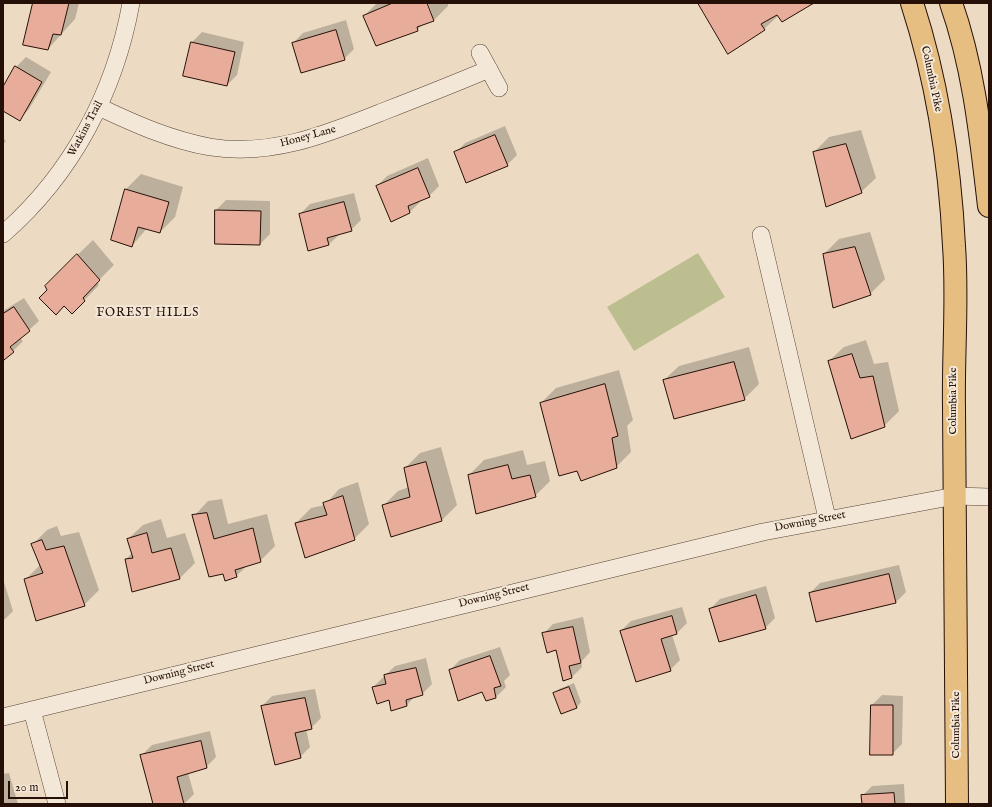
<!DOCTYPE html>
<html>
<head>
<meta charset="utf-8">
<style>
  body { margin:0 }
  #map { position:relative; width:992px; height:807px; overflow:hidden; background:#ecdbc2; font-family:"IM FELL English",serif }
  canvas { display:block }
  .frame { position:absolute; inset:0; border:4px solid #260f06; pointer-events:none }
  .scale { position:absolute; left:8px; top:781px; width:60px; height:18px; box-sizing:border-box; border:2px solid #260f06; border-top:0; padding-left:5px; font-size:12px; line-height:14px; white-space:nowrap; color:#260f06; -webkit-text-stroke:3px #f3e8d7; paint-order:stroke }
</style>
</head>
<body>
<div id="map">
<canvas width="992" height="807"></canvas>
<div class="frame"></div>
<div class="scale">20 m</div>
</div>
<script>
const ctx = document.querySelector('canvas').getContext('2d');
ctx.lineJoin = 'round';
function fill(path, color) { ctx.fillStyle = color; ctx.fill(path, 'evenodd'); }
function trace(path, color, width, dash) { ctx.strokeStyle = color; ctx.lineWidth = width; ctx.lineCap = dash ? 'butt' : 'round'; ctx.setLineDash(dash || []); ctx.stroke(path); }
function label(font, color, halo, rows, align = 'center') {
  ctx.font = font + ' "IM FELL English",serif'; ctx.lineWidth = 4; ctx.setLineDash([]); ctx.textBaseline = 'middle'; ctx.strokeStyle = halo; ctx.fillStyle = color; for (const [text, x, y, turn = 0] of rows) {
    ctx.save(); ctx.translate(x, y); ctx.rotate((+turn || 0) * Math.PI / 180); ctx.textAlign = isNaN(turn) ? turn : align; if (halo) ctx.strokeText(text, 0, 0); ctx.fillText(text, 0, 0); ctx.restore();
  }
}
const green = new Path2D(`
  M698,253L725,297L634,351L607,307Z`);
const shadow = new Path2D(`
  M35,3H79L75,19L48,49Z
  M377,3H426L431,15L432,14L428,3H448V6L434,20L423,24L417,30L364,16Z
  M699,3H812L779,15L764,29Z
  M346,20L354,49L344,59L293,43L303,33Z
  M202,32L244,42L237,75L227,85L192,42Z
  M26,57L51,72L29,109L20,119L3,110V89L16,67Z
  M505,126L517,155L507,165L455,153L465,143Z
  M861,130L876,178L861,192L814,152L829,137Z
  M3,138L6,141L3,144Z
  M428,158L439,186L429,196L419,200L420,202L410,212L391,221L377,186L387,176Z
  M141,174L183,187L175,217L160,232L147,228L132,246L126,189Z
  M354,193L361,220L351,230L339,235L329,244L300,214L310,204Z
  M226,200L270,201V234L260,244L216,210Z
  M870,232L885,279L870,294L824,254L839,239Z
  M93,240L114,265L97,282L99,285L72,313L64,306L56,314L48,290L61,271Z
  M24,298L39,321L20,338L23,341L13,351L3,357V311Z
  M866,340L874,364L888,362L899,411L884,426L829,361L844,347Z
  M749,347L759,384L744,399L664,380L679,366Z
  M619,370L633,420L627,426L631,452L616,467L541,403L556,388Z
  M441,447L457,505L442,520L391,536L383,506L398,491L409,487L405,468L420,453Z
  M523,450L527,465L545,461L550,481L535,496L469,475L484,460Z
  M358,482L369,524L354,539L296,523L311,508L325,505L339,489Z
  M222,499L228,524L267,514L275,546L260,561L247,566L236,576L224,573L194,516L208,501Z
  M161,519L167,538L185,533L195,563L180,578L133,591L126,559L133,552L128,539L143,525Z
  M57,526L61,536L79,532L99,590L84,605L25,580L40,565L32,545L47,530Z
  M899,565L906,592L896,602L810,593L820,583Z
  M3,579L13,611L3,621Z
  M766,586L775,618L765,628L710,609L720,599Z
  M682,607L687,623L677,633L672,635L680,660L670,670L621,631L631,621Z
  M583,617L590,652L581,662L582,667L572,677L563,680L557,649L543,634L553,624Z
  M500,647L510,675L504,681L506,687L496,697L486,700L483,691L450,670L460,660Z
  M426,658L432,684L422,694L415,696L407,705L389,699L373,687L395,666Z
  M574,683L581,702L577,707L554,693L559,689Z
  M315,689L321,718L311,728L306,729L310,747L300,757L262,706L272,696Z
  M882,695L903,696L902,744L892,754L872,705Z
  M210,731L216,757L206,767L188,773L194,794L184,804H154L142,755L152,745Z
  M9,773L18,804H3V774Z
  M904,784L905,804H863L862,796L872,786Z`);
const building = new Path2D(`
  M33,3H69L61,35L53,34L48,50L23,45Z
  M393,3H427L434,21L417,27L418,31L376,46L363,16Z
  M698,3H814L782,22L777,15L761,24L765,30L728,54Z
  M336,30L345,60L301,73L292,43Z
  M191,42L235,52L227,86L183,76Z
  M15,66L42,82L20,121L3,111V87Z
  M495,135L508,166L466,183L454,152Z
  M846,144L862,193L826,207L813,152Z
  M418,168L430,197L408,206L410,213L391,222L376,186Z
  M125,189L169,202L160,233L138,227L132,247L111,240Z
  M344,202L352,231L327,238L329,245L308,251L299,214Z
  M215,210L261,211L260,245L215,244Z
  M855,247L871,295L833,308L823,254Z
  M77,254L100,280L83,298L85,301L72,314L64,306L56,315L39,298L47,290L45,286Z
  M14,307L30,331L10,347L14,352L4,360L3,358V314Z
  M852,354L860,378L873,376L885,427L851,439L828,361Z
  M734,362L745,400L674,419L663,380Z
  M605,384L618,436L612,438L617,468L581,481L577,471L559,476L540,403Z
  M426,462L442,521L391,537L382,505L410,497L404,468Z
  M508,465L512,479L530,475L536,497L476,514L468,475Z
  M343,496L355,540L305,558L295,523L327,515L323,503Z
  M207,513L214,539L253,528L261,562L235,570L237,577L225,581L223,574L209,577L192,515Z
  M147,533L152,553L171,548L180,579L132,592L125,559L133,558L127,539Z
  M42,540L46,550L64,546L85,606L36,621L24,579L43,573L31,544Z
  M889,574L896,603L816,622L809,593Z
  M756,595L766,629L719,642L709,609Z
  M672,616L677,634L661,639L671,671L636,682L620,631Z
  M573,627L581,663L569,666L572,678L563,681L556,650L547,653L542,633Z
  M490,656L501,686L494,688L496,698L486,701L482,692L458,701L449,670Z
  M416,668L423,695L406,700L407,706L391,711L389,700L377,704L372,687L386,684L384,675Z
  M569,687L577,708L561,714L553,693Z
  M305,698L312,729L295,733L301,758L275,765L261,706Z
  M871,705H893V755H870Z
  M201,741L207,768L177,777L184,804H153L140,755Z
  M894,793L895,804H862L861,795Z`);
const minor = new Path2D(`
  M480,53L499,88
  M99,107C135,124 171,140 210,147C271,157 327,134 382,112C418,98 454,84 489,69
  M3,234C72,174 115,92 131,3
  M761,235L827,518
  M32,710L57,804
  M3,717L763,532L955,496L989,497`);
const primary = new Path2D(`
  M912,3C937,80 950,165 954,246C958,299 953,354 954,407C955,540 956,672 957,804
  M951,3C974,68 981,138 989,206`);
const streetNames = [
  ["Columbia Pike",931,79,78],
  ["Watkins Trail",86,129,-62],
  ["Honey Lane",308,137,-15],
  ["Columbia Pike",954,401,-90],
  ["Downing Street",810,522,-11],
  ["Downing Street",494,596,-14],
  ["Downing Street",179,673,-14],
  ["Columbia Pike",957,725,-90]
];
const neighbourhoodNames = [
  ["FOREST HILLS",148,314]
];
fill(green, '#bdbe90');
fill(shadow, '#0003');
fill(building, '#e7ad9a');
trace(building, '#260f06', 1);
trace(minor, '#584235', 18);
trace(primary, '#260f06', 24);
trace(minor, '#f3e8d7', 17);
trace(primary, '#e6be81', 22);
label('11px', '#260f06', '#f3e8d7', streetNames);
ctx.letterSpacing = '1px';
label('12px', '#260f06', '#f3e8d7', neighbourhoodNames);
ctx.letterSpacing = '0px';
</script>
</body>
</html>
